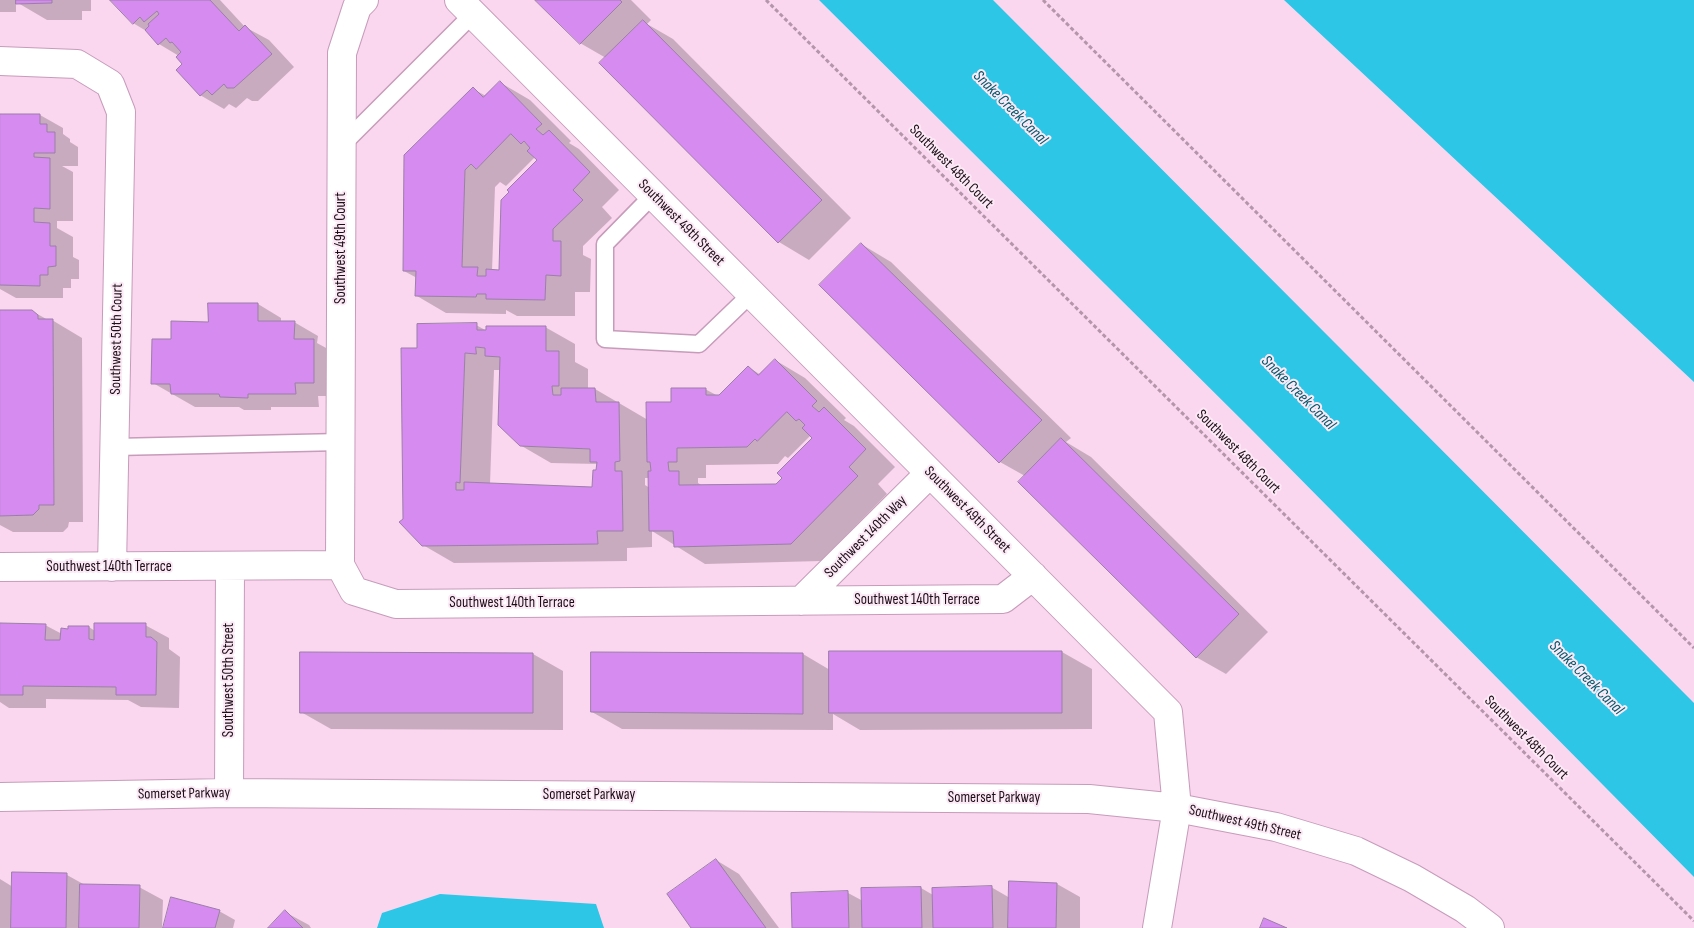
<!DOCTYPE html>
<html>
<head>
<meta charset="utf-8">
<style>
  body { margin:0 }
  canvas { display:block; background:#fad6ef }
</style>
</head>
<body>
<canvas width="1694" height="928"></canvas>
<script>
const ctx = document.querySelector('canvas').getContext('2d');
ctx.lineJoin = 'round';
function fill(path, color) { ctx.fillStyle = color; ctx.fill(path, 'evenodd'); }
function trace(path, color, width, dash) { ctx.strokeStyle = color; ctx.lineWidth = width; ctx.lineCap = dash ? 'butt' : 'round'; ctx.setLineDash(dash || []); ctx.stroke(path); }
function label(font, color, halo, rows, align = 'center') {
  ctx.font = font + ' "Sofia Sans Condensed",sans-serif'; ctx.lineWidth = 4; ctx.setLineDash([]); ctx.textBaseline = 'middle'; ctx.strokeStyle = halo; ctx.fillStyle = color; for (const [text, x, y, turn = 0] of rows) {
    ctx.save(); ctx.translate(x, y); ctx.rotate((+turn || 0) * Math.PI / 180); ctx.textAlign = isNaN(turn) ? turn : align; if (halo) ctx.strokeText(text, 0, 0); ctx.fillText(text, 0, 0); ctx.restore();
  }
}
const water = new Path2D(`
  M819,0H993L1694,703V877L1249,427Z
  M1284,0H1694V382Z
  M440,894L596,904L604,928H377L382,913Z`);
const shadow = new Path2D(`
  M0,0H91V11H82V20H47L18,3H16V12H0Z
  M112,0H220L245,27L269,40L294,67L258,101H252L247,98L236,108L229,104L224,109L200,95L179,56L159,44L148,32L133,23Z
  M537,0H631L651,20L647,24L673,39L851,218L809,260L779,242L601,63L606,58L580,43Z
  M501,83L530,100L571,141L569,143L579,149L619,190L602,207L612,218L583,246V255L591,259L590,292H575V316H517L506,310V314L446,313L417,296V278L404,271L473,89L486,96ZM535,157L539,160L500,271H492L495,187L500,182L506,186Z
  M0,115H40L63,128V134L70,139V142L78,147V166H62L73,172V221H57V228L73,237V257L79,260V279H71V288H63V298H16L0,289Z
  M861,244L891,262L1071,438L1066,442L1091,457L1268,632L1226,674L1196,657L1025,476L1000,462Z
  M258,304L281,318V322H294L318,336L317,343L337,354V396H318L319,407H271V410H244L239,407H195L153,383L172,340L209,323Z
  M0,311H32L48,320H52L82,338L83,522H69L68,527L63,532H13L0,525Z
  M476,325L487,331L545,327L575,344V362L588,369V389H595L648,420L672,403L705,389L718,396L748,367L761,375L775,360L805,378L846,418L844,420L854,426L895,467L878,484L887,494L821,561L705,564L652,531V547L627,548V561L454,563L423,545L404,520L418,349ZM494,370H501L520,445L551,463L598,464L593,488L490,484ZM811,435L814,438L776,485L703,486L698,483V478H706V465L778,464L785,456L788,458ZM645,478H649L650,488L645,485Z
  M0,625H45L62,634L69,630L89,627L95,631L145,625L169,638V649L180,657L179,708L141,707L128,700L46,699V708H9L0,702Z
  M1062,652L1092,669V729L860,730L833,714V730L622,729L592,712V653L803,654L830,670Z
  M533,654L563,671V730L331,729L301,712Z
  M716,860L739,874L779,928H693Z
  M67,875L85,885L139,887L163,900L162,928H0V879L13,887Z
  M1057,884L1080,897V928H793L848,893L863,901L921,888L933,895L991,887L1010,898Z
  M219,911L235,920L233,928H165Z
  M285,912L309,925L311,928H270Z`);
const building = new Path2D(`
  M16,0H52V3L16,4Z
  M110,0H210L239,31L245,25L272,54L234,88H227L224,84L212,95L207,90L200,96L176,70L182,64L176,57L181,52L172,42L170,43L166,38L158,45L145,30L149,26L148,24L159,14L157,11L144,22L140,17L133,24Z
  M535,0H620L622,2L580,44Z
  M643,20L822,200L778,243L599,63Z
  M500,81L542,124L536,129L543,135L549,130L590,172L573,190L583,200L553,229V241H561V276L546,275L545,300L486,299V294H477L476,297L415,296L416,271H403L404,155L473,87L483,97ZM511,134L521,144L524,141L530,148L527,151L537,160L507,190L509,192L501,200L499,270L486,269V276H477L478,267H462L465,170L471,164L476,169Z
  M0,114H40V124H47V132H55V153H34V157L50,158V209L34,208V222L50,223V246H56V266L48,267V275H40V286L0,285Z
  M861,243L1042,420L999,463L819,285Z
  M208,303H258V321H295L294,339H314V383H295L296,394H248V398L220,397L219,394H171L170,384H151L152,339H171V321L208,322Z
  M0,310H32L38,315V319H53L54,505H39V509L33,515L0,516Z
  M477,323V330H486V326H546V351H559V386H552L553,395H561V388H595L596,402H619L620,461L615,462V471H622L623,531H597L598,544L422,546L399,522L403,519L401,348H417V324ZM476,347L485,348V356L500,357L498,425L520,446L590,449V462H597L596,470H593L592,487L464,482V490H456V482L460,483L465,353L476,354Z
  M775,359L817,401L812,406L819,412L824,407L866,449L849,467L858,476L791,544L674,547L673,531H649L648,471H651L650,462H647L646,402H671V388H706V395H719L748,366L758,375ZM787,412L796,421L799,419L805,425L802,428L812,438L777,473L782,478L776,484L679,485V471H669L668,462H677V448L747,447L755,439L757,441Z
  M1061,438L1239,614L1196,658L1018,482Z
  M0,623L46,624L45,640H60L61,628L68,629V626H89V639L94,640V623H146V637H151L157,642L156,695H116V687L23,686V695H0Z
  M829,651H1062V713H829Z
  M300,652L533,653V713H300Z
  M591,652L803,653V714L591,712Z
  M716,859L766,928H691L667,894Z
  M12,872L67,873L66,928H11Z
  M1009,881L1057,883L1056,928H1008Z
  M80,884L140,885L139,928H79Z
  M992,886L993,928H933L932,888Z
  M921,887L922,928H862L861,888Z
  M848,891L849,928H792L791,893Z
  M171,897L220,910L215,928H163Z
  M285,910L303,928H268Z
  M1264,918L1287,928H1260Z`);
const path = new Path2D(`
  M766,0L1694,921
  M1043,0L1694,648`);
const lane = new Path2D(`
  M342,145L473,14
  M653,195L605,244V339L699,344L751,294
  M115,447L341,442`);
const street = new Path2D(`
  M364,0L357,7L342,53L340,565L354,591L396,604L1003,599L1033,576
  M459,0L1168,712L1177,808L1157,928
  M0,61L77,64L110,84L121,112L112,567
  M0,567L340,565
  M801,601L930,473
  M229,793L230,567
  M0,797L229,793L1089,799L1177,808L1276,827L1356,851L1412,878L1465,909L1490,928`);
const streetNames = [
  ["Southwest 48th Court",951,167,45],
  ["Southwest 49th Street",681,223,45],
  ["Southwest 49th Court",341,248,-90],
  ["Southwest 50th Court",117,339,-89],
  ["Southwest 48th Court",1238,452,45],
  ["Southwest 49th Street",967,510,45],
  ["Southwest 140th Way",866,537,-45],
  ["Southwest 140th Terrace",109,567],
  ["Southwest 140th Terrace",917,600],
  ["Southwest 140th Terrace",512,603],
  ["Southwest 50th Street",229,680,-90],
  ["Southwest 48th Court",1526,738,45],
  ["Somerset Parkway",184,794,-1],
  ["Somerset Parkway",589,795],
  ["Somerset Parkway",994,798],
  ["Southwest 49th Street",1245,823,13]
];
const waterNames = [
  ["Snake Creek Canal",1010,108,45],
  ["Snake Creek Canal",1298,393,45],
  ["Snake Creek Canal",1586,678,45]
];
fill(water, '#2dc6e7');
fill(shadow, '#0003');
fill(building, '#d58bf0');
trace(building, '#9b7fa6', 1);
trace(lane, '#c69cba', 19);
trace(street, '#c69cba', 30);
trace(path, '#b496ab', 3, [4, 2.5]);
trace(lane, '#fff', 16);
trace(street, '#fff', 28);
label('15px', '#1c0d18', '#fce9f6', streetNames);
label('italic 16px', '#025a6b', '#fce9f6', waterNames);
</script>
</body>
</html>
